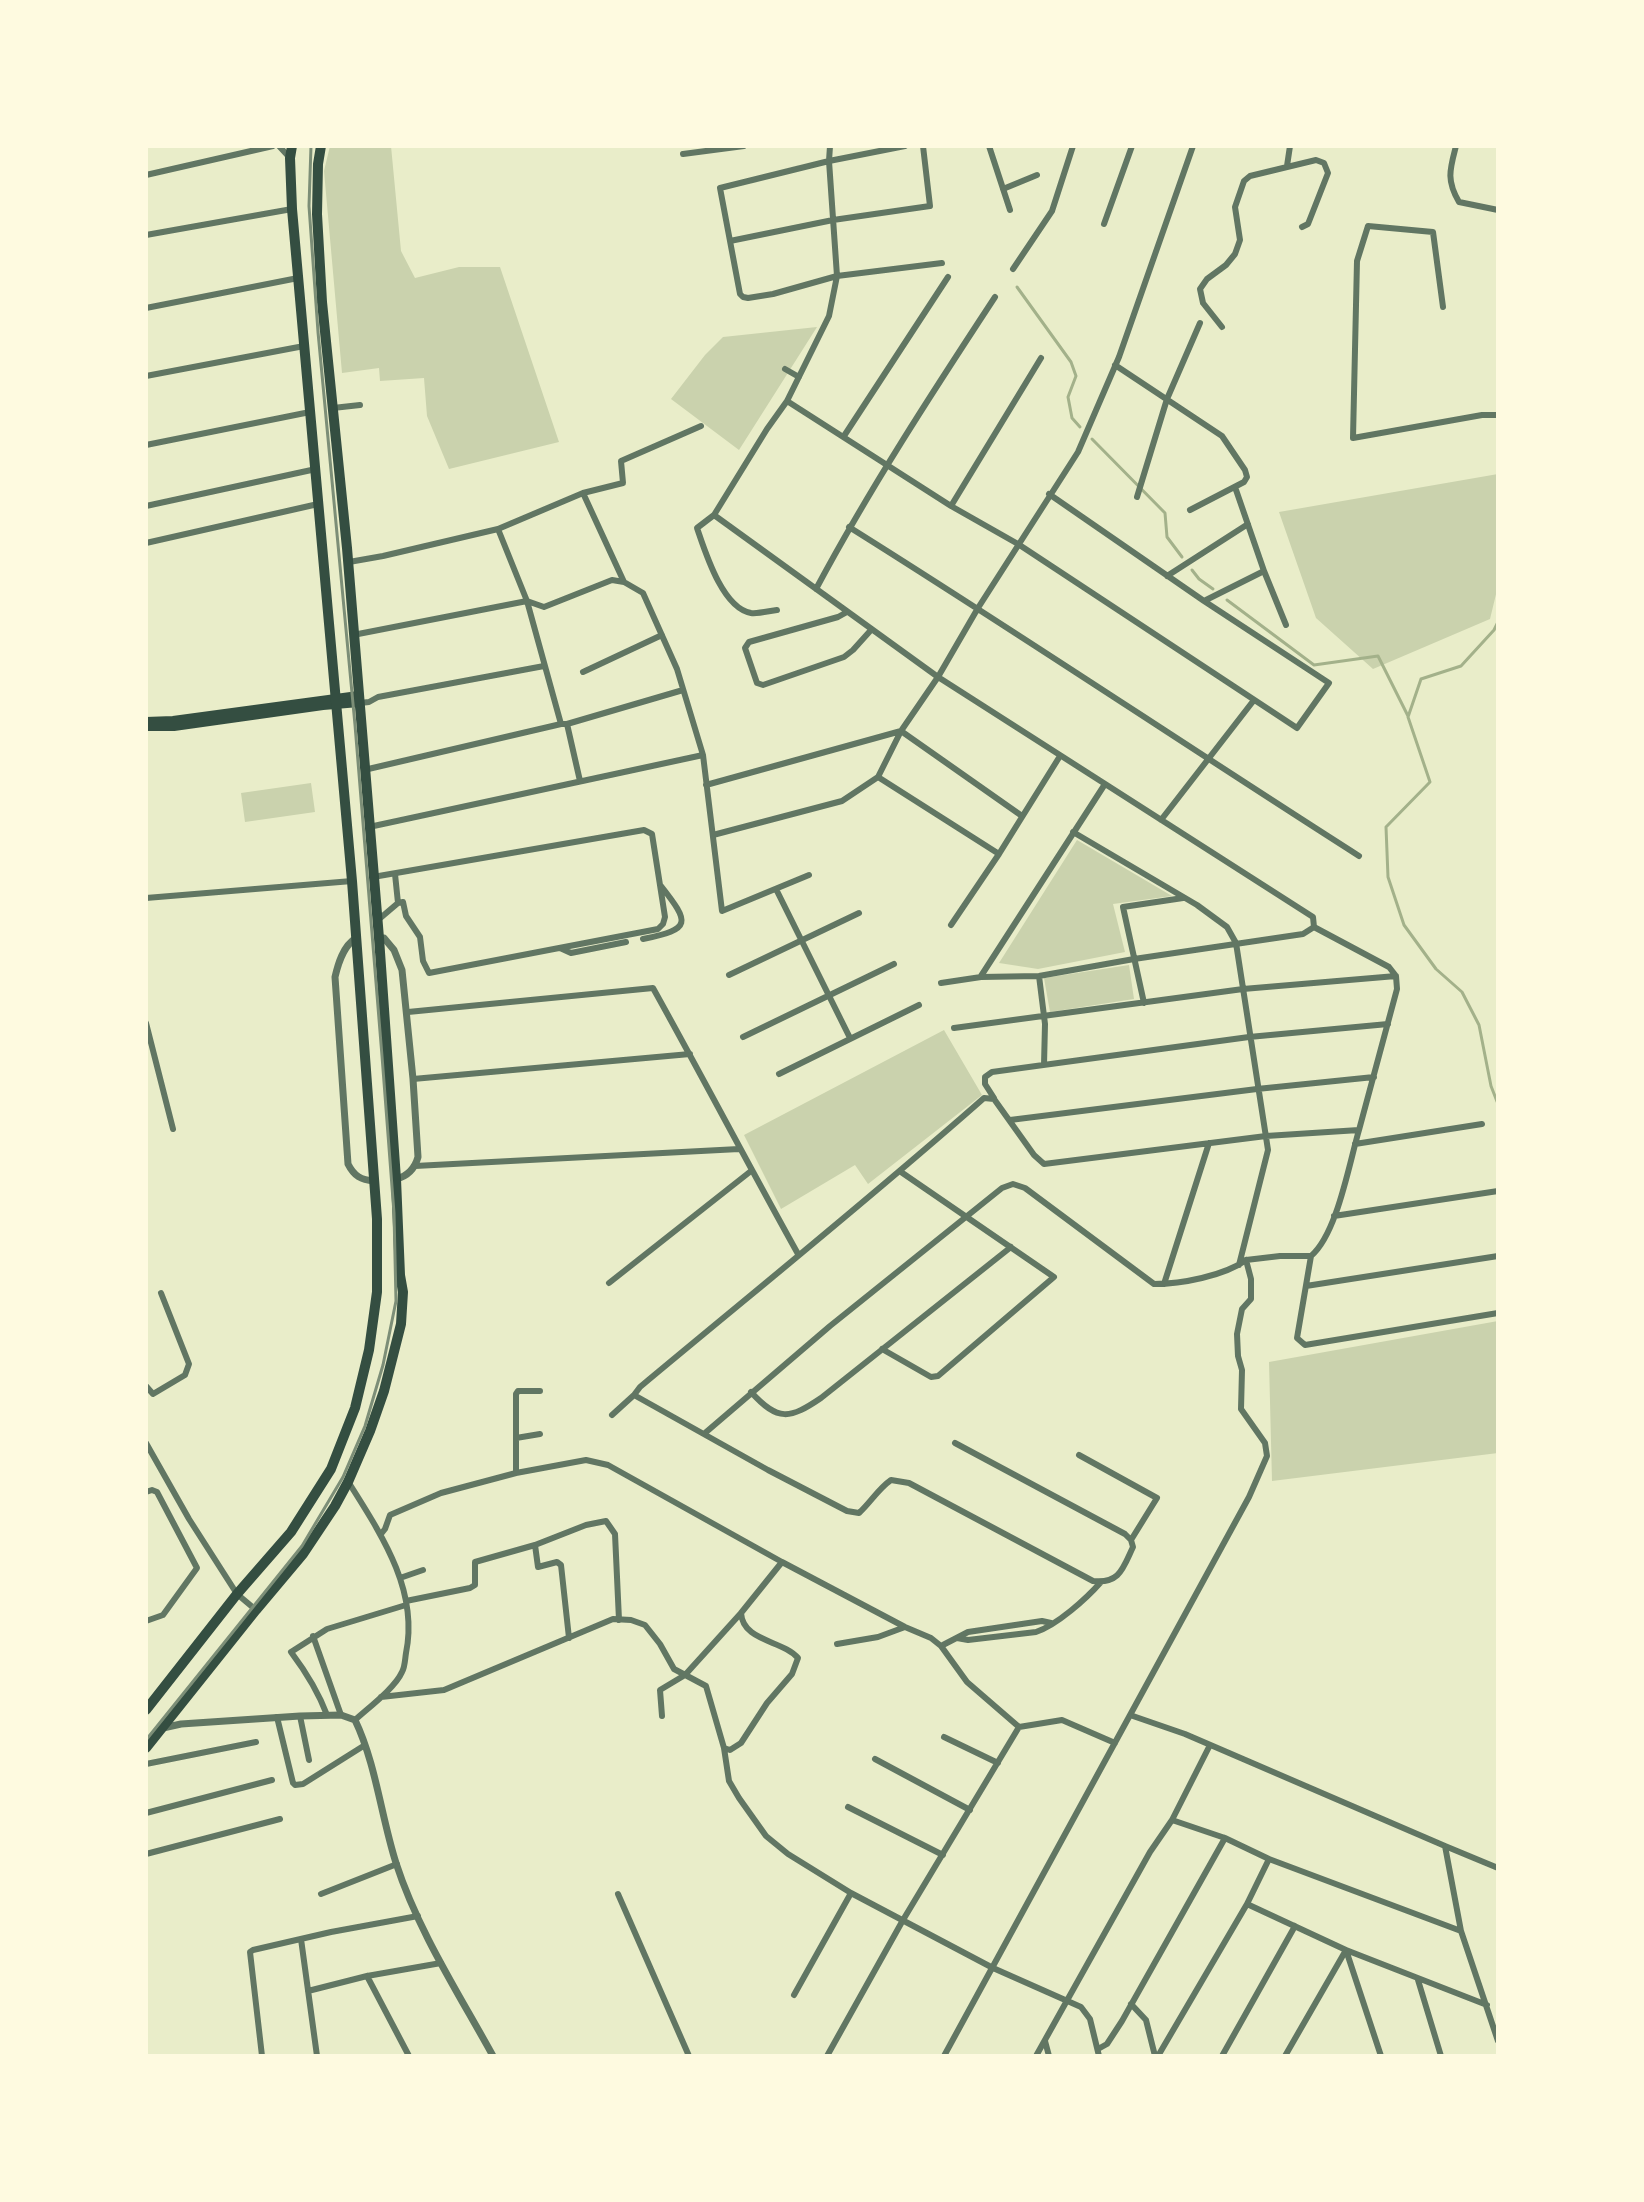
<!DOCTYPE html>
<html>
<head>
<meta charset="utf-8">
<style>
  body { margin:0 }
  #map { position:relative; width:1644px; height:2202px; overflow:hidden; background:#e9edc9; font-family:Quicksand,sans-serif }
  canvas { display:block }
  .frame { position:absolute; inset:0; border:148px solid #fefae0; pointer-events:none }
</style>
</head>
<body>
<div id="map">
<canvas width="1644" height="2202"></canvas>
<div class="frame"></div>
</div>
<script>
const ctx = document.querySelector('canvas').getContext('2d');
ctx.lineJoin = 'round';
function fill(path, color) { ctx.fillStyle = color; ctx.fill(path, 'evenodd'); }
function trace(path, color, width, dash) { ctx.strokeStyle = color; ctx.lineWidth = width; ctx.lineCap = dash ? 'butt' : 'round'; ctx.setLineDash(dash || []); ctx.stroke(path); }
const green = new Path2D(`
  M330,146H391L401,251L415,278L459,267H500L559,442L449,469L427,416L424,378L380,381L379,368L342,373L324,171Z
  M817,327L739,450L671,399L705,355L723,337Z
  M1498,474V586L1490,619L1373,669L1316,618L1279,512Z
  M311,783L315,812L245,822L241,793Z
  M1077,840L1172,896L1113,904L1125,952L1038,969L999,963Z
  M1129,965L1134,999L1050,1012L1044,978Z
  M944,1030L982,1095L868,1184L855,1165L781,1209L744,1135Z
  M1498,1321V1453L1272,1481L1269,1362Z`);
const stream = new Path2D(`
  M1017,287L1071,362L1076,376L1068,397L1072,418L1080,427
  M1092,439L1165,513L1167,537L1182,557
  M1192,570L1199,579L1213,589
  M1227,600L1314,665L1378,656L1408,716
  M1498,622L1494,630L1461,666L1421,679L1408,717L1430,782L1386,827L1388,877L1404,925L1436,969L1462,992L1479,1025L1491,1086L1498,1104`);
const minor = new Path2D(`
  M279,146L290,158
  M905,146L829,161L720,188L740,294L743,297L748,298L773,294L837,276L942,263
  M989,146L1010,210
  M1456,146C1450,169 1446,180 1459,202L1498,210
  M683,154L744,146
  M1287,166L1290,146
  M146,175L273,146
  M1003,189L1037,175
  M1104,224L1132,146
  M146,235L292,209
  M730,241L833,220L930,206L923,146
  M1013,269L1052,211L1073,146
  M1443,307L1433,232L1368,226L1357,261L1353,438L1482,415H1498
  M146,308L298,278
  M1222,327L1203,303L1200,289L1207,279L1226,265L1235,254L1240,240L1235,207L1244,181L1250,176L1316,160L1324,163L1328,173L1308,224L1302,227
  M1115,365L1222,436L1245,470L1247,477L1244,482L1190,510
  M785,369L799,377
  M146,376L304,346
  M787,401L951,506L1018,544L1297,728L1329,683L1204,601L1049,494
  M333,408L360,405
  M844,436L948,277
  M146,445L310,412
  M583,493L624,582
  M1137,497L1167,399L1200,323
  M146,506L316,469
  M951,506L1041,358
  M714,515L938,677L1313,917L1314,927L1389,967L1396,976L1397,989L1359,1130L1266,1136L1044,1164L1034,1155L994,1099L984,1098C872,1197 755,1291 640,1387L634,1395L768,1470L847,1511L859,1513C871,1502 878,1489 891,1480L909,1483L1093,1581C1120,1584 1123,1568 1133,1547L1131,1540L1125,1534L955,1443
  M849,527C1020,634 1188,747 1359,856
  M146,543L318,504
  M349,562L383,556L498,529L583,493L623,483L621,461L701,426
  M1264,571L1286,625
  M1167,576L1248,524
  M816,589C870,488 932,393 995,297
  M527,601L544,607L612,580L624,582L643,593L677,669L703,755
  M1204,601L1264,571L1235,487
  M777,610C769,611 758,614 751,613C722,608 705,551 697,528L714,515L767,429L787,401L829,316L837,276L829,161L830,146
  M847,612L838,617L749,642L745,648L757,683L763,685L844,657L853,650L871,630
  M353,635L527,601L498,529
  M583,672L662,635
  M360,703L369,702L378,697L544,666
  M561,724H567L683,690
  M567,724L580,781
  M364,770L561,724L527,601
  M878,777L999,854
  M706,785L901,731L1022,816
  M1161,820L1254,700
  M369,827L703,755L722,911L809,875
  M1073,832L1197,905L1227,927L1236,943L1268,1150L1239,1265
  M713,835L842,801L878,777L901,731L938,677L978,608L1078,452L1119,357L1193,146
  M373,877L644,830L652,834L665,917L663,924L658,929L429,973L423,961L420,937L406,916L403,902L398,903L395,874
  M776,889L850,1038
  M146,898L352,881
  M378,920L398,903
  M951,925L999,854L1060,756
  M643,939C692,929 690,923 661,886
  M560,948L571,953L626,942
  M729,975L859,913
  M981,976L1105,784
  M1039,976L1045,1024L1044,1065
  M941,983L981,977L1039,976L1134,959L1303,934L1314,927
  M1144,1003L1123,907L1183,898
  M408,1012L653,988C702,1076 749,1166 798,1254
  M146,1023L173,1129
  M954,1028L1243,989L1396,976
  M743,1037L894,964
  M779,1074L919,1005
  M413,1079L690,1054
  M994,1098L985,1084V1077L992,1072L1249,1037L1388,1024
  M1010,1120L1257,1089L1374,1077
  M1355,1144L1482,1124
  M415,1166L739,1149
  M1334,1216L1498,1191
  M1311,1256L1297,1338L1305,1345L1498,1313
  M1246,1260L1280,1256H1311C1337,1234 1349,1164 1359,1130
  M609,1283L751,1171
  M1164,1284L1209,1143
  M1306,1286L1498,1256
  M882,1349L931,1377L938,1376L1054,1277L901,1172
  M146,1386L153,1394L185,1375L189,1364L161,1293
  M751,1392C778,1422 790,1419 821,1398L1011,1247
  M612,1415L634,1395
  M705,1433L830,1326L1002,1188L1013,1184L1025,1188L1154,1284C1181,1284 1224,1276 1246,1260L1251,1279V1299L1242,1309L1237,1334L1238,1356L1242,1370L1241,1409L1265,1443L1267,1456L1249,1497L944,2056
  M516,1438L540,1434
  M146,1443L189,1519L237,1594L256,1610
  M1079,1455L1157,1498L1131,1540
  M516,1473V1394L518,1391H540
  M349,1483C381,1534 419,1590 406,1653C405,1659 405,1667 402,1672C395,1688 368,1708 355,1720
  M146,1492L152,1490L157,1492L197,1568L163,1615L146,1621
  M381,1534L385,1529L390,1515L441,1493L516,1473L586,1460L608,1465L782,1562L905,1627L931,1638L941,1646L967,1682L1019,1727L1062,1720L1115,1743
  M535,1545L538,1567L557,1562L561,1565L569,1638
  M400,1578L423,1570
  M406,1601L470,1588L475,1585V1562L535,1545L586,1525L606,1521L615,1534L619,1620
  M313,1636L341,1715
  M957,1638L968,1640L1036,1632C1057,1625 1086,1599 1101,1582
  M837,1644L878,1637L905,1627
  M941,1646L968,1632L1042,1621L1051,1623
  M381,1697L444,1690L613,1619L631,1620L645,1625L660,1644L674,1669L706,1686L724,1748L730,1750L741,1743L767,1703L792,1674L798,1658C783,1640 743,1642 741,1613L782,1562
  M327,1715C318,1691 306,1672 291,1652L327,1629L406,1605
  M300,1716L309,1760
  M662,1716L660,1690L685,1675L741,1613
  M277,1717L293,1783L295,1785L303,1784L365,1745
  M944,1737L998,1763
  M724,1748L729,1781L739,1798L766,1836L788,1854L851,1893L993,1968L1081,2007L1090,2019L1099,2056
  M875,1759L970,1810
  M146,1764L256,1742
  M848,1807L943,1855
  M146,1813L272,1780
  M1172,1820L1210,1745
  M1445,1846L1498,1868
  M146,1854L280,1819
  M321,1894L397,1864
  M618,1894L689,2056
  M1247,1904L1269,1859
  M1461,1931L1498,2041
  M301,1939L317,2056
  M367,1976L409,2056
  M1418,1980L1441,2056
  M308,1991L367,1976L441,1963
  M794,1995L851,1893
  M1131,2004L1146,2020L1155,2056
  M1045,2041L1049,2056
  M1098,2049L1107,2044L1122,2021L1225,1838
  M262,2056L250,1952L253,1950L331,1932L418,1916
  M827,2056L903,1920L1019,1727
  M1036,2056L1150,1852L1172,1820L1225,1838L1269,1859L1461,1931L1445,1846L1185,1734L1130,1715
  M1158,2056L1247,1904L1346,1950L1381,2056
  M1222,2056L1295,1926
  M1285,2056L1346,1950L1487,2005`);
const tertiary = new Path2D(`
  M356,938C343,946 338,964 335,977L348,1164C354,1176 361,1180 374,1181
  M379,938H384L394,950L402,970L413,1079L418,1157C415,1168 408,1176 396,1179
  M163,1728L181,1724L300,1716L341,1715L355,1720C376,1764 381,1816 396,1863C418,1931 459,1994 493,2056`);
const secondary = new Path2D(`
  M146,721L173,720L358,695
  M146,727H174L323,706L359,703`);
const trunk = new Path2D(`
  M146,1710L237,1594L291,1532L331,1469L355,1408L369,1350L377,1292V1219L352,881L292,209L290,158L292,146
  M146,1748L256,1610L303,1554L335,1506L348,1482L370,1431L384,1391L401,1324L403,1292L400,1275L396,1179L379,938L347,548L322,302L317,214L318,164L321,146`);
const rail = new Path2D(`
  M146,1740L302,1546L343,1477L365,1426L383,1365L396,1301L394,1213L382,1056L355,725L318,332L309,206L311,146`);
fill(green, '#cad2ad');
trace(stream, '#a3b18a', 3);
trace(minor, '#617663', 6);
trace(tertiary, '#617663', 7);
trace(secondary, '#344e41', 8);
trace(trunk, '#344e41', 10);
trace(rail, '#7c8e77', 3);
</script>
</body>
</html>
